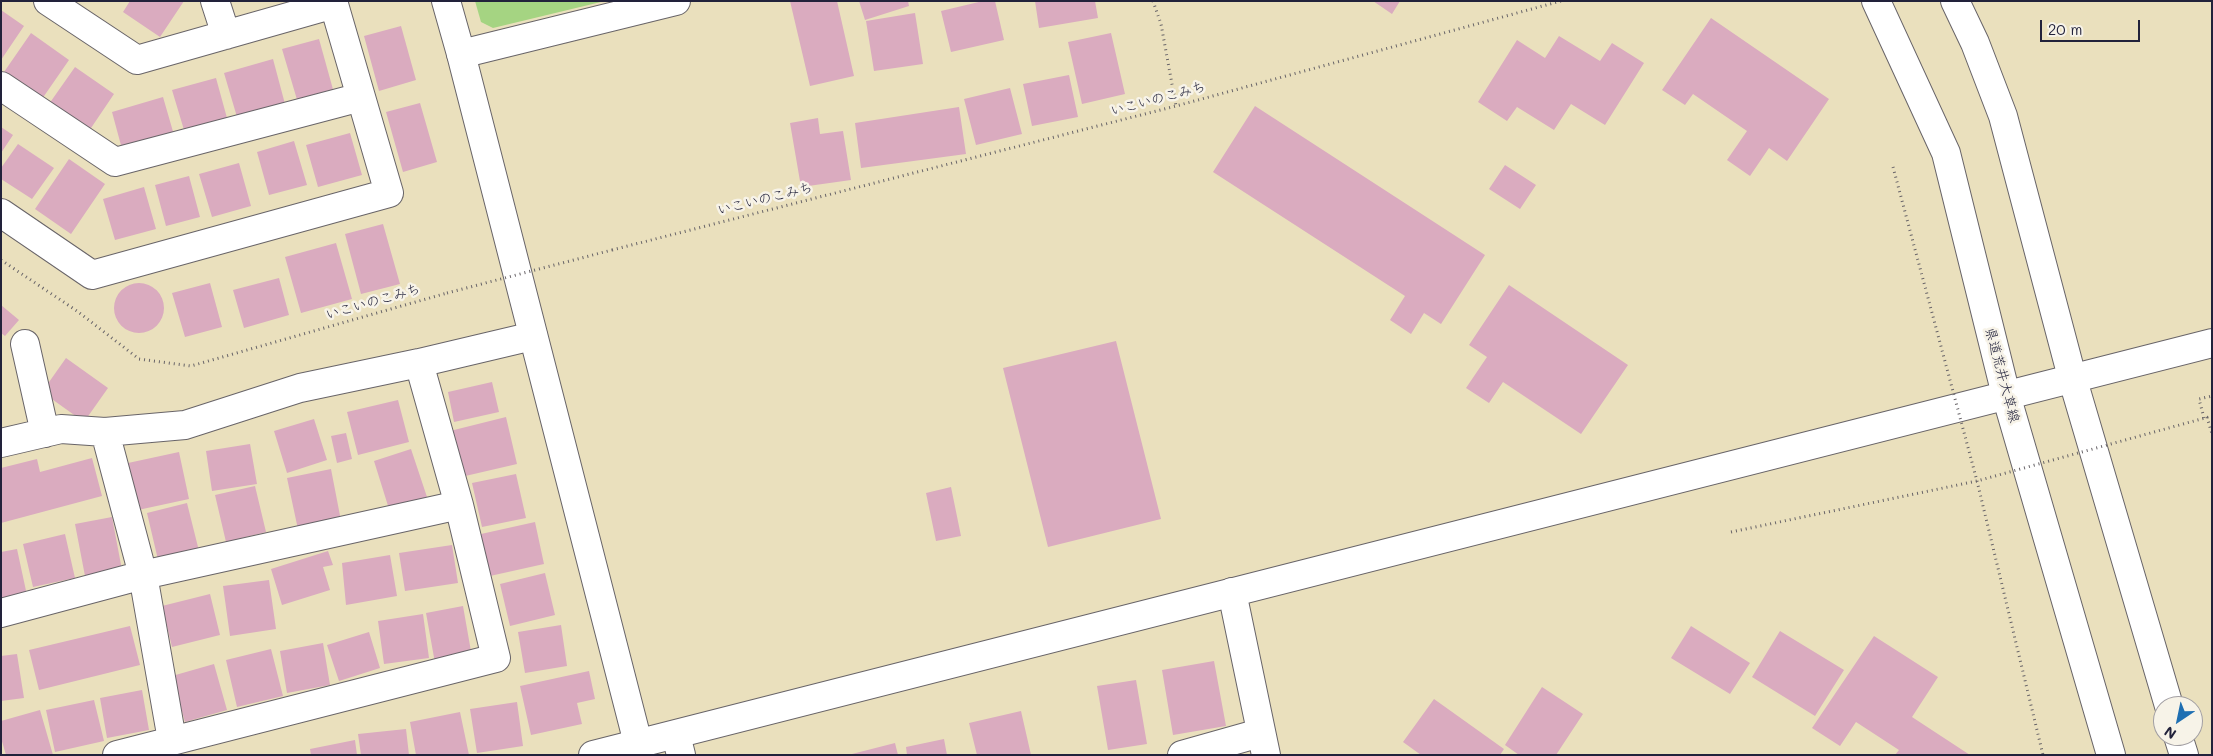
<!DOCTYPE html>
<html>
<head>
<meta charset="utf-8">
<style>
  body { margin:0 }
  #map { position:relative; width:2213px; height:756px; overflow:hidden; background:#eae0bd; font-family:Mali,sans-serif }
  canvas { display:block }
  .frame { position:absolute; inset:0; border:2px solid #22223b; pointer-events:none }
  .north { position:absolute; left:2153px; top:696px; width:50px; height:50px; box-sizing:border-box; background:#f7f3e8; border:1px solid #a29fa3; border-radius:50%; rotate:214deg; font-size:14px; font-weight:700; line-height:20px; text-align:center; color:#22223b }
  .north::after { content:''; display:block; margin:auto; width:18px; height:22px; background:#1f6fb2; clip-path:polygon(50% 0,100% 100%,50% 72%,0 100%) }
  .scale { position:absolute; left:2040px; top:20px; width:100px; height:22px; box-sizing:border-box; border:2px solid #22223b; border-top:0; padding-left:6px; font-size:15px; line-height:18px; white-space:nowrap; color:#22223b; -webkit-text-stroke:4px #f7f3e8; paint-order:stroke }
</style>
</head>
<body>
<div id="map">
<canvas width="2213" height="756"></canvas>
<div class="frame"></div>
<div class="north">N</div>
<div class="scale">20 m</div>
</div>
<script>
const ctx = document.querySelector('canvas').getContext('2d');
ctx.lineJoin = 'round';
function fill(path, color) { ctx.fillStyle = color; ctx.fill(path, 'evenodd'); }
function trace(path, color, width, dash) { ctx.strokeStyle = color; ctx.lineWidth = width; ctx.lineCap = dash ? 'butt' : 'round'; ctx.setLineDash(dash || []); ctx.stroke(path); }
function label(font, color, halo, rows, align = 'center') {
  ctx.font = font + ' Mali,"Klee One",sans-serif'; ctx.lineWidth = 5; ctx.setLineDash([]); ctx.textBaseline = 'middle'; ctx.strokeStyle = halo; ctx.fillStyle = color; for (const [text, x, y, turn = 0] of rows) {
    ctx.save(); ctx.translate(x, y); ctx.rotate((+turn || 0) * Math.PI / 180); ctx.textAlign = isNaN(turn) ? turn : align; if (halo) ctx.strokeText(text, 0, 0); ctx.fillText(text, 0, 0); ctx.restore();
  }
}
const green = new Path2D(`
  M475,1H605L493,28L481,22Z`);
const building = new Path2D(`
  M130,1H184L160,37L123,12Z
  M790,1H837L854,76L810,86Z
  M859,1H908L909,6L865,20Z
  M983,1H995L1004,40L951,52L941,11Z
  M1035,1H1095L1098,18L1039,28Z
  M1373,1H1400L1392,14Z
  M1,10L24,26L1,60Z
  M915,13L923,64L874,71L866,21Z
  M1711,18L1829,99L1787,161L1769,148L1750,176L1727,160L1747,131L1693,94L1685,105L1662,90Z
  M401,26L416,80L379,91L364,36Z
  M31,33L69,60L42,99L4,72Z
  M1111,33L1125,94L1082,104L1068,42Z
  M1559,36L1600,61L1612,43L1644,63L1605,125L1571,104L1554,130L1517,107L1507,121L1478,102L1517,40L1545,58Z
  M319,39L334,93L298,103L282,49Z
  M273,59L285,104L237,117L224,73Z
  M75,67L114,94L89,131L49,104Z
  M1069,75L1078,117L1032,126L1023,84Z
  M216,78L227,118L184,130L172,90Z
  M1010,88L1022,134L976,145L964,99Z
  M163,97L174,135L122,149L112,112Z
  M420,103L437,162L403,172L386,112Z
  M1255,106L1485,255L1441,324L1424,313L1411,334L1390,320L1405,296L1213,172Z
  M959,107L966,154L861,168L855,123Z
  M818,118L820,134L843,131L851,180L801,187L790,123Z
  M1,127L13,135L1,153Z
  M350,133L362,175L318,187L306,145Z
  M294,141L307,185L269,195L257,152Z
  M18,144L54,168L32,199L1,179V168Z
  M69,159L105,184L71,234L35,209Z
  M239,163L251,206L212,217L199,174Z
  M1505,165L1536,185L1520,209L1489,189Z
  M189,176L200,217L166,226L155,185Z
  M144,187L156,229L115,240L103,199Z
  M383,224L400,284L361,294L345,234Z
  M336,243L352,299L301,313L285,257Z
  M279,278L289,315L244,328L233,290Z
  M114 308a25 25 0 1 1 50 0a25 25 0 1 1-50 0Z
  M210,283L222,327L185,337L172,293Z
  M1509,285L1628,365L1581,434L1503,382L1489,403L1466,388L1487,357L1469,345Z
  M1,305L19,320L5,336L1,333Z
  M1116,341L1161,519L1048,547L1003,368Z
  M66,358L108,388L84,422L42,392Z
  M492,382L499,412L454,422L448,392Z
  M398,400L409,442L358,455L347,412Z
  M506,417L517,464L461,477L450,431Z
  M314,419L327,460L287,473L274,431Z
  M346,433L352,459L337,463L331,436Z
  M250,444L257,484L212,491L206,451Z
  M411,449L427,497L389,509L374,461Z
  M179,452L189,499L138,510L128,463Z
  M92,458L102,496L1,523V468L37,459L40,472Z
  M331,469L342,526L299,534L287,478Z
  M516,474L526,518L482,527L472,483Z
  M255,486L266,532L226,542L215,495Z
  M951,487L961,536L936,541L926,493Z
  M187,503L200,555L159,564L147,513Z
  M112,517L122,570L85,576L75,524Z
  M535,522L544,564L490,576L481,534Z
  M65,534L75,578L33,587L23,544Z
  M452,545L458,583L405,591L399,553Z
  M17,549L28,600L1,606V552Z
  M328,551L333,565L323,567L330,590L282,605L271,569Z
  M390,555L397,596L346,605L342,563Z
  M545,573L555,615L510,626L500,584Z
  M269,580L276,629L230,636L223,586Z
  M210,594L220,635L172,647L162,606Z
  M463,606L472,657L435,663L426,613Z
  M423,614L429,658L384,664L378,621Z
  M561,625L567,666L525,673L518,632Z
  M130,626L140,665L39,690L29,650Z
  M1691,626L1750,663L1730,694L1671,658Z
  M1780,631L1844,670L1815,716L1752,677Z
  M369,632L380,668L339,681L327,645Z
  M1874,636L1938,677L1912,717L1970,755H1895L1899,750L1856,722L1840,746L1812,728Z
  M323,643L330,685L287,693L280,651Z
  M271,649L283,696L237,707L226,660Z
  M17,654L24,698L1,701V656Z
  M1214,661L1226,726L1173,735L1162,670Z
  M214,664L227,710L185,722L172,676Z
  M589,671L595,699L577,703L582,724L531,735L520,686Z
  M1136,680L1147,744L1108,750L1097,686Z
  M1542,687L1583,714L1556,755H1519L1505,745Z
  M142,690L149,730L107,738L100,698Z
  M1434,699L1504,749L1500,755H1421L1403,742Z
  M94,700L104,741L55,752L46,710Z
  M517,702L523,746L477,753L470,709Z
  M40,710L53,755H6L1,738V721Z
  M1021,711L1031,755H977L969,723Z
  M460,712L469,755H416L410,722Z
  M406,729L409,755H361L358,734Z
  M944,739L947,755H907L906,747Z
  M355,740L357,755H311L310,749Z
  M895,743L898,755H852V754Z`);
const path = new Path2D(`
  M1153,1L1161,24L1176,106
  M612,250L1176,106L1561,1
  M1,260L77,311L139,359L191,366L447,293
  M2207,417L2212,434
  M2204,418L2199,399L2212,396`);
const minor = new Path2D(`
  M48,1L137,60L334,4
  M215,1L226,35
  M461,54L676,1
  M1,86L115,162L361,97
  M1,213L92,275L389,193L333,1
  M25,344L45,433
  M105,432L143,575L172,740
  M1,443L61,429L105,432L185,425L300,388L419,363L533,336
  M1232,592L1266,755
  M1,613L143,575L459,505
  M676,735L681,755
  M117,755L496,658L459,505L419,363
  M1182,755L1260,733`);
const tertiary = new Path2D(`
  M446,1L461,54L638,743
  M593,755L2212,343`);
const secondary = new Path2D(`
  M1876,1L1946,153L2006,395L2111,755
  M1955,1L1975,43L2003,116L2072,377L2169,706
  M2178,736L2184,755`);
const pathBridge = new Path2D(`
  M1893,167L1977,481L2043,755
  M447,293L612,250
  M1731,532L1977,481L2212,416`);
const streetNames = [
  ["いこいのこみち",1158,99,-15],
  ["いこいのこみち",765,199,-14],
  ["いこいのこみち",373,302,-16],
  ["県道荒井大草線",2002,375,75]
];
fill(green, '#a5d482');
fill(building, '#daabbf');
trace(minor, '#686468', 30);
trace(tertiary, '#686468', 30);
trace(secondary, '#686468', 30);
trace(path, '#686468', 3, [1, 4]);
trace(minor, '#fff', 28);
trace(tertiary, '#fff', 28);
trace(secondary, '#fff', 28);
trace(pathBridge, '#686468', 3, [1, 4]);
label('14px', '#22223b', '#f7f3e8', streetNames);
</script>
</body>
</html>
